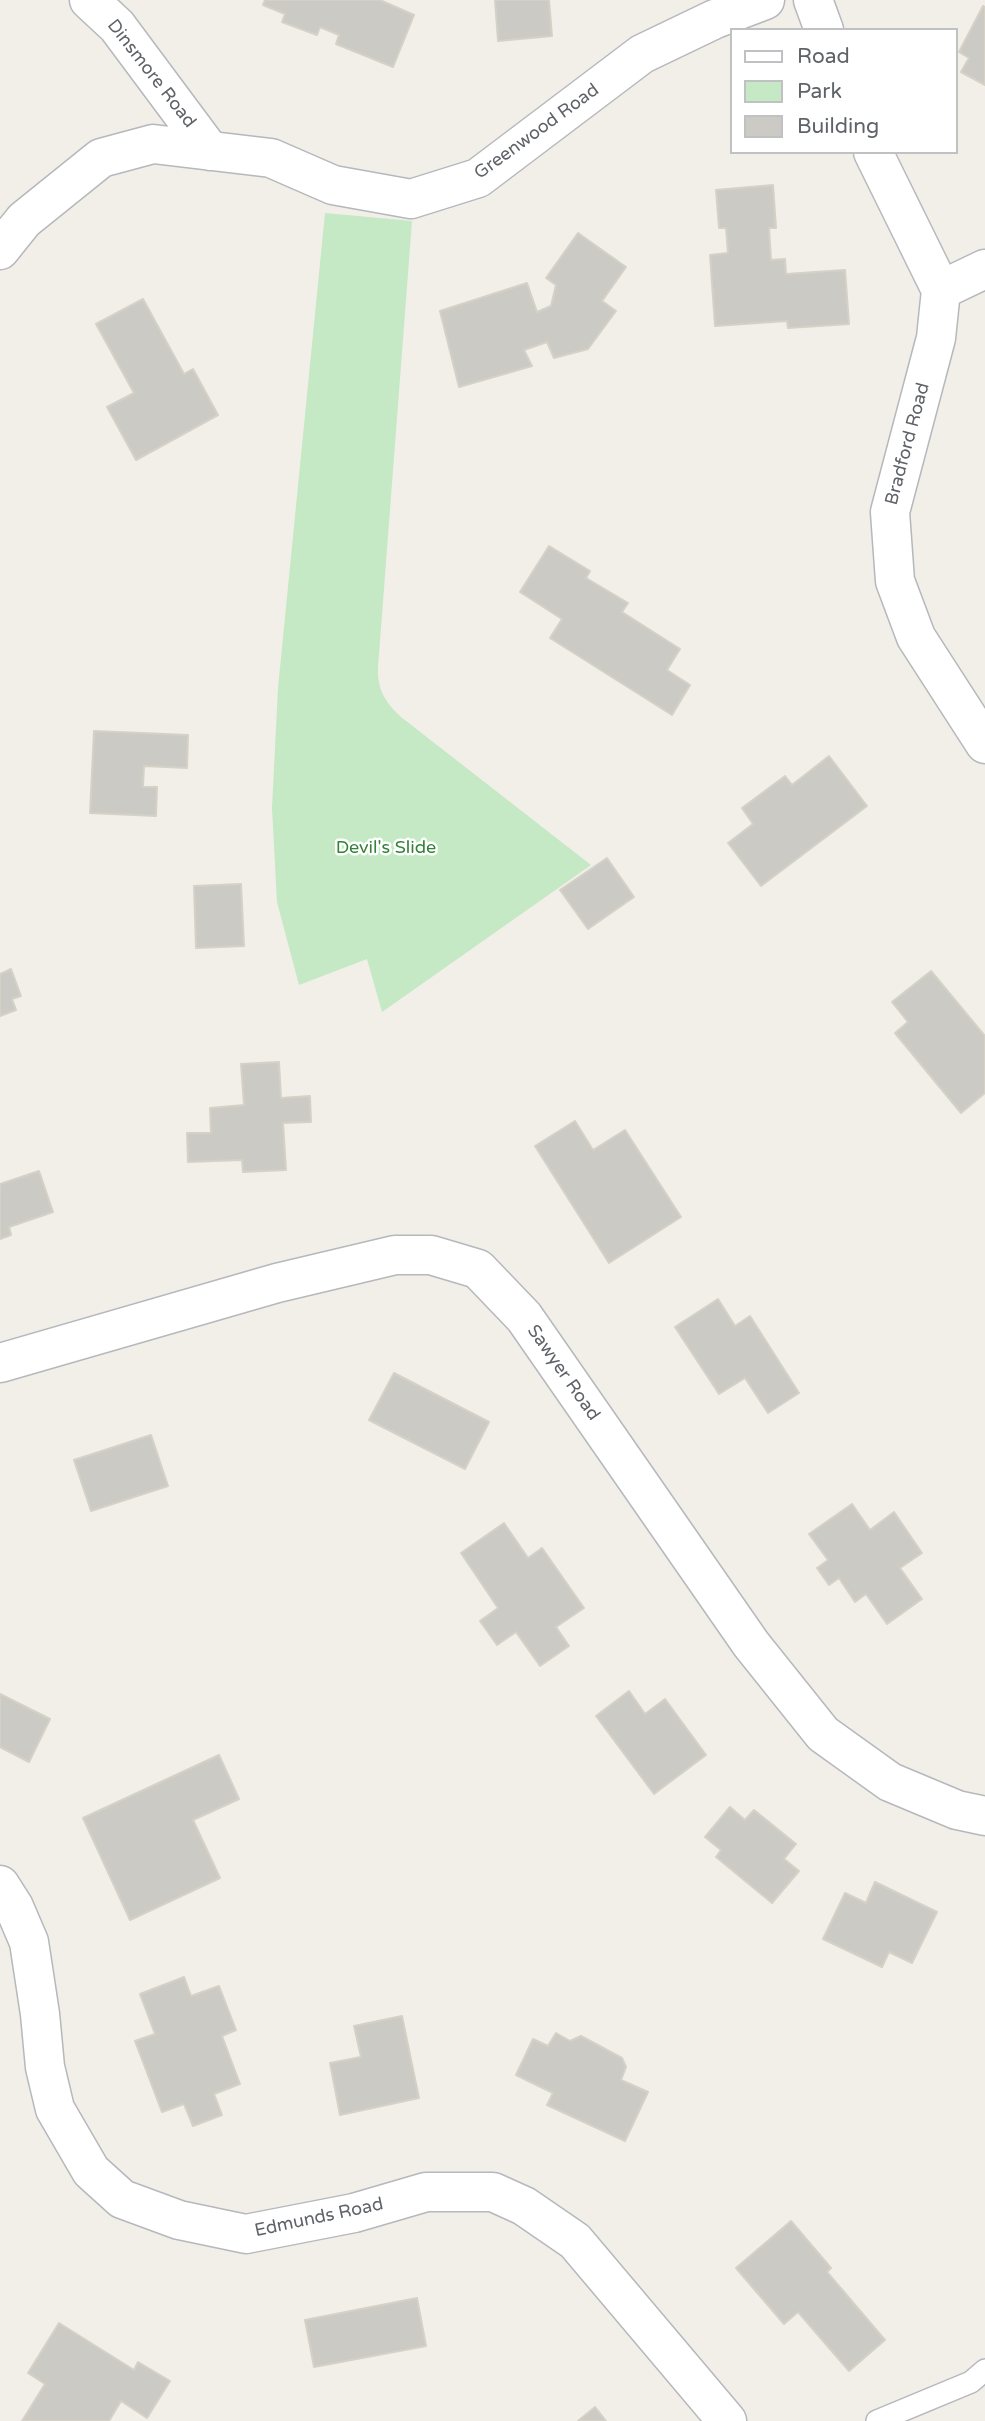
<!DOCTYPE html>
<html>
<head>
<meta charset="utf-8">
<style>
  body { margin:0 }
  #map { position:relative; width:985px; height:2421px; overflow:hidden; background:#f1efe8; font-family:"Varela Round",sans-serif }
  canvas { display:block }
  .legend { position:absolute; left:730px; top:28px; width:228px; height:126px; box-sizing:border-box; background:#fff; border:2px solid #bfc1c3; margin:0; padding:9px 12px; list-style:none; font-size:21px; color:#5f6368 }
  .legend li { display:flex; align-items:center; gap:14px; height:35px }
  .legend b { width:35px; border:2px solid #bfc1c3 }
</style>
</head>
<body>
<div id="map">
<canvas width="985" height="2421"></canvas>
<ul class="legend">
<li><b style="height:9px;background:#fff"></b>Road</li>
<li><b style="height:19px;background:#c5e8c5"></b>Park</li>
<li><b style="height:19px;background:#cccac5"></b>Building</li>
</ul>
</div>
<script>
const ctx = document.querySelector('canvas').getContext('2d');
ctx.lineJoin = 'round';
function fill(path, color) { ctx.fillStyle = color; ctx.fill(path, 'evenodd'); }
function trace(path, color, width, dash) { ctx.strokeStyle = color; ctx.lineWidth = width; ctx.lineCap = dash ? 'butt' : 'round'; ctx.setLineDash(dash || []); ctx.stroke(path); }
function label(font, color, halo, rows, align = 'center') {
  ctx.font = font + ' "Varela Round",sans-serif'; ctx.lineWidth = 5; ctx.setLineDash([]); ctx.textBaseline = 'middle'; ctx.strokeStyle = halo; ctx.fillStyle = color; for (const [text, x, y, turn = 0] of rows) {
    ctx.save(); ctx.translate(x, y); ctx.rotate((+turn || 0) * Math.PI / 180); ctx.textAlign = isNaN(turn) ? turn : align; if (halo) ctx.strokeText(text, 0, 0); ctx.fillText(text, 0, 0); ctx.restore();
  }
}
const green = new Path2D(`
  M325,213L412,221L378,667C377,689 385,702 401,717L591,865L382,1012L367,959L299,985L277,902L272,808L278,688Z`);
const building = new Path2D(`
  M265,0H380L414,15L393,67L336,44L339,35L320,27L317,35L282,22L285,14L263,5Z
  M495,0H549L552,36L498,41Z
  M983,6L985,7V85L961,72L969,58L959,52Z
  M773,185L776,228H769L771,260L785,259L786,274L845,270L849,324L788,328L787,321L715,326L710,255L728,253L726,228H719L716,190Z
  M578,233L626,267L602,301L616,311L588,349L554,358L547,342L524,350L532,366L459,387L440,311L527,283L537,312L551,306L556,285L546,278Z
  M143,299L184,374L193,369L218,415L136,460L107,407L134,393L96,324Z
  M549,546L590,571L586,578L628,603L622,612L680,649L667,670L690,685L672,715L550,638L562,619L520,592Z
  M94,731L188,735L187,768L144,766L143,787H157L156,816L90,813Z
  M829,756L867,806L761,886L728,843L753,824L742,808L785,776L792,785Z
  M607,858L634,897L588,929L560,890Z
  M241,884L244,946L196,948L194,886Z
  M11,969L21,996L12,999L16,1010L0,1016V974Z
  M931,971L985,1036V1093L961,1113L895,1033L908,1022L892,1002Z
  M279,1062L281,1098L310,1096L311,1122L283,1123L286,1170L243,1172L242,1160L188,1162L187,1133H211L210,1108L244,1105L241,1064Z
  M575,1121L593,1150L625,1130L681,1217L609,1263L535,1146Z
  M39,1171L53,1212L9,1227L11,1235L0,1239V1184Z
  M718,1299L735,1326L750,1316L799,1393L768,1413L745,1378L719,1394L675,1327Z
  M394,1373L489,1422L465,1469L369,1420Z
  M151,1435L168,1486L91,1511L74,1460Z
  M852,1504L870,1530L894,1512L922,1553L900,1568L922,1599L887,1624L866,1594L855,1602L839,1578L829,1585L817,1568L828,1560L809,1534Z
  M504,1523L528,1558L542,1548L584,1608L556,1627L569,1646L540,1666L516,1632L497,1645L480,1621L498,1608L461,1553Z
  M629,1691L645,1714L665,1699L706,1755L654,1794L596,1716Z
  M0,1694L50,1719L29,1762L0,1747Z
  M219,1755L239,1799L193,1820L220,1878L130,1920L83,1818Z
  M730,1807L745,1820L754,1810L796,1844L784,1859L799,1871L772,1903L716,1857L721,1850L705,1837Z
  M875,1882L937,1912L912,1963L889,1952L882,1967L823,1939L845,1893L866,1903Z
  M184,1977L191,1996L219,1986L236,2030L222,2036L240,2084L214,2094L222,2115L193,2126L184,2104L162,2112L135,2041L155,2034L140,1994Z
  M402,2016L419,2098L340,2115L330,2063L361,2057L354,2026Z
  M556,2033L570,2041L581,2036L622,2058L626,2067L621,2080L648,2092L625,2141L547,2105L553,2093L516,2075L533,2039L548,2046Z
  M791,2221L831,2268L827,2272L885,2340L849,2371L798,2312L784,2324L736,2268Z
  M417,2298L426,2346L314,2367L305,2320Z
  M59,2323L134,2370L138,2362L170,2381L147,2418L121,2401L109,2421H22L45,2384L28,2373Z
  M595,2407L606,2421H578Z`);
const lane = new Path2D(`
  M877,2421L971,2382L985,2370`);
const street = new Path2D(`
  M89,0L117,26L210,151
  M813,0L824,30
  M873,152L941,290L985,269
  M0,250L24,220L101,158L153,144L271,158L333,185L411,199L478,178L642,54L715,19L765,0
  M941,290L936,338L890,512L895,581L916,637L985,744
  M0,1363L277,1283L395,1255H431L478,1269L524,1317L751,1644L823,1734L890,1782L957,1810L985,1816
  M0,1885L14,1907L29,1942L40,2014L45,2067L55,2109L91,2171L122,2199L179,2220L246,2234L354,2213L426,2192H493L524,2206L575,2241L727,2421`);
const streetNames = [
  ["Dinsmore Road",151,74,52],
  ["Greenwood Road",537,132,-36],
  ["Bradford Road",908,444,-75],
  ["Sawyer Road",563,1373,55],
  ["Edmunds Road",319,2218,-12]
];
const parkNames = [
  ["Devil's Slide",386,848]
];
fill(green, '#c5e8c5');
fill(building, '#cccac5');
trace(building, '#d6d1c6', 2);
trace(lane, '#b5b8bc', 24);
trace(street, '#b5b8bc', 41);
trace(lane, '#fff', 21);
trace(street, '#fff', 38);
label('18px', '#5f6368', '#fff', streetNames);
label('18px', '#348238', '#fff', parkNames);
</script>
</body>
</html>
